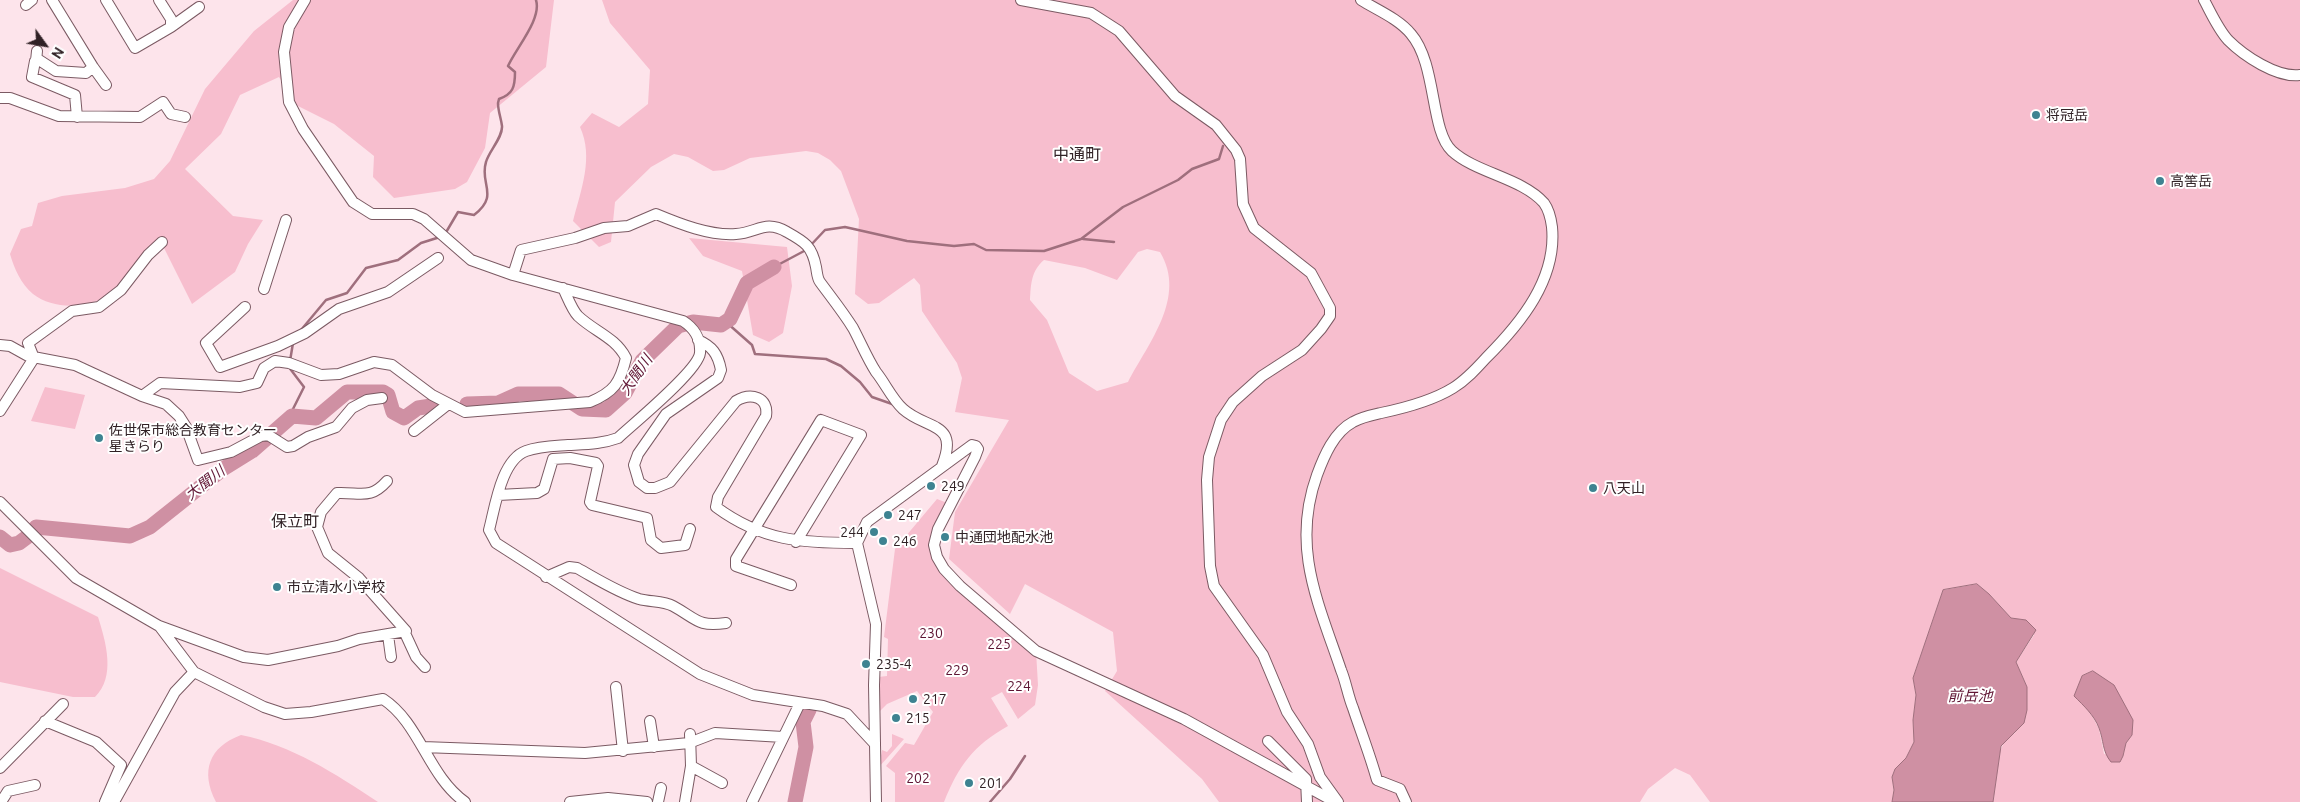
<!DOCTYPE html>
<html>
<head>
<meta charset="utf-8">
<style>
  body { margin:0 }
  #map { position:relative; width:2300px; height:802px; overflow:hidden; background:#fde4eb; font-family:Ubuntu,sans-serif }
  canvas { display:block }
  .north { position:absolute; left:20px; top:20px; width:50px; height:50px; -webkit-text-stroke:4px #fff; paint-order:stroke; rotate:122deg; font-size:14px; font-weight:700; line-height:20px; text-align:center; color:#302125 }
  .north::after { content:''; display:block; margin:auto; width:18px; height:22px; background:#302125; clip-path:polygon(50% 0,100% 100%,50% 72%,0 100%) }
</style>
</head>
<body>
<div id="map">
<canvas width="2300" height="802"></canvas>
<div class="north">N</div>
</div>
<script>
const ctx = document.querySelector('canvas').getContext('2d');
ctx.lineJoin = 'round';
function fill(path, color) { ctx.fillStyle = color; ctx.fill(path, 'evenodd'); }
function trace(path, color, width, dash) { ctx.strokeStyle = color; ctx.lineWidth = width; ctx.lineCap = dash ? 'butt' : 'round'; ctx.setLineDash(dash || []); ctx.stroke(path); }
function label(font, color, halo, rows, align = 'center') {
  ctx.font = font + ' Ubuntu,"Noto Sans JP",sans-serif'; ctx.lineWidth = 4; ctx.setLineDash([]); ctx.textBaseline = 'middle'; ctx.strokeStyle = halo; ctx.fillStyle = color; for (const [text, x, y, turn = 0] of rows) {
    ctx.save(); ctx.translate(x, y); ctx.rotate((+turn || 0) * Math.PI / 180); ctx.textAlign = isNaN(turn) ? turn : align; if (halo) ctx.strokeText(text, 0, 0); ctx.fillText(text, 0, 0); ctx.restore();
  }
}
const green = new Path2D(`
  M293,0H554L546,67L490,113L485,148L467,182L455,189L394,198L373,177L374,156L334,124L296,105L279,77L240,95L221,134L185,169L233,216L263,220L248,244L235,272L192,304L159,238C146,253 123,284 110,294C88,309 54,310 33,294C21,284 14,268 10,254L21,229L32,226L38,203L62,196L125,188L154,179L170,161L205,89L254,31Z
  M602,0H2300V802H1993C1996,780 1993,744 2015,733L2027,687L2016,662L2034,635L2026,620L2011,618L1989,594L1977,584L1943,590L1913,678L1916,695L1913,720L1914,742L1906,758L1895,769L1892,777L1894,790L1892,802H1710L1690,775L1675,768L1648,789L1640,802H1219L1202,779L1105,691L1117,671L1113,632L1025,584L1010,614L949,559L955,512L1009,420L955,412L962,378L957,363L922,311L920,285L914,278L879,303L868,304L855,294L859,219L841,171L830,160L818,153L806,151L750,158L724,170L713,171L688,157L674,154L651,167L615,202L611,242L599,247L573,221C581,190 594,157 580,127L592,113L619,127L648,104L650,70L610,23ZM1147,249L1160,252C1187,297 1149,342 1128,382L1097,391L1069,373L1047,320L1030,300C1031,284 1031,271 1044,260L1085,268L1117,280L1138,252ZM2090,712L2132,735L2126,743L2123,756L2104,754L2099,729Z
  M689,238L787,247L792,286L783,333L769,342L753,335L742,271L703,256Z
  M45,387L85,395L75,429L31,421Z
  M937,499L950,504L938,529L937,557L1036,651L1038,685L1035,705L1018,719L1002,692L991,698L1008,726C973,746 959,765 944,802H895V773L886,766L905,743L914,745L933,712L917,691L887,704L878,713V677L887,676L888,639L884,637L895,549Z
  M0,568L98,617C106,642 116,677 95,697H73L0,682Z
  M892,734L904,739L879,767L882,750L887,752L892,746Z
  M241,735C291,745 336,774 378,802H216C200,771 209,747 241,735Z`);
const water = new Path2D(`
  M1977,584L1989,594L2011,618L2026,620L2036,630L2016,662L2027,687V710L2024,723L2001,746L1993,802H1892L1894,790L1892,777L1895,769L1906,758L1914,742L1913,720L1916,695L1913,678L1943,590Z
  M2093,671L2114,685L2133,720L2132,735L2126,743L2123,756L2120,762H2111C2102,751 2104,741 2099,728C2094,715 2084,706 2074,696L2082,676Z`);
const stream = new Path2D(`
  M445,234L458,212L474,215C500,195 479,184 486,162C489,151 503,137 502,126C501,118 498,111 498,103L499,99C513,94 515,87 515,72L508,66C516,48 542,19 536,0
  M1083,239L1114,242
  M810,246L825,230L845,227L907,241L954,246L974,244L986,250L1044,251L1081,239L1123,207L1178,180L1192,169L1219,159L1223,146
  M774,267L806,250
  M726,322L752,345L755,354L826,359L841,366L860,382L872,397L895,405
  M301,330L326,300L347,293L366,268L398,260L421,243L440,237
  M290,361L293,343
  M288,366L304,387L293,409L292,416
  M990,802L1010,779L1025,756`);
const river = new Path2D(`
  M467,404L498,403L518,394H559L582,409L606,410L625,393L642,361L678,326L693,322L721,325L730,319L747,283L774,267
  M36,527L130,536L150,527L223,469L252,451L292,416L316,418L347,392H383L388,395L393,412L404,418L418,408L431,406
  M0,537L10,545L19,543L27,537
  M795,802L806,747L803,722L809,710`);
const minor = new Path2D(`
  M52,0L93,67L86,73L56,71L39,60L35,61L32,77L75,95L77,117
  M106,0L135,48L171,27V19L159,0
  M305,0L289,27L284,52L289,102L303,129L353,202L372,214H413L424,219L471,260L513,275L683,321C694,328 701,339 700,353C698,371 634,423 618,438C602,444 586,444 568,445C554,446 539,446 526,451C501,460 495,508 489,530L496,543L700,674L753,695L823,706L847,714L874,743
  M1021,0L1091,13L1119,31L1175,96L1216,125L1236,150L1240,159L1243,204L1254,228L1311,273L1330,308V316L1321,329L1302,350L1262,376L1233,402L1221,420L1209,457L1207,480L1210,566L1214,586L1263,655L1287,712L1308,744L1320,777L1338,802
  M1361,0C1377,10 1399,19 1411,34C1437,64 1430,131 1452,151C1476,173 1522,178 1544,203C1549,210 1551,219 1552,227C1557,279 1521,323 1486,358C1476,369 1466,380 1453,388C1432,401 1405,408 1381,413C1372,415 1362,417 1353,422C1334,432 1324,456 1317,475C1291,547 1318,602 1341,670C1346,682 1348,696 1353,708C1361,732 1370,755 1377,780L1400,789L1406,802
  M2204,0C2211,13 2218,29 2228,40C2244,56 2277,78 2300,75
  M26,5L32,0
  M171,27L199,7
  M36,61L37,51
  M93,67L106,85
  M0,98H10L59,116L140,117L163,102L171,114L185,117
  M513,275L521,250L575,238L604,228L628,226L656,214C680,224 710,236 736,234C757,233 765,219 787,232C805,242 812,246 816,267C817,272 817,278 820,282C831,297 843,312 853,328C861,343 867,358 876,372C885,383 892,399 903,409C926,430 960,421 942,466
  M264,289L286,220
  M245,307L206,343L220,367L278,346L305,333L339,309L388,292L438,258
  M698,340C712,346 718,354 721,370L718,378L666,414L638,454L634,465L639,482L647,488H655L670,482L736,401C751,392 769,397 766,416L718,497L716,507C762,541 801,543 857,543
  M0,345L10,346L28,356L75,365L142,396L166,404L179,416L186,427L198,460L231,452L261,436L268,435L287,447L293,446L308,437L336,427L352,408L367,400L382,398
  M34,358L28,343L72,311L99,307L121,290L148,255L162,242
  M142,396L160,383L240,387L257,383L264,368L275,361L289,363L321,375L339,374L374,362L392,365L432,395L465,412L590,402C614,392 620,383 626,358C615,337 595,332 578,316C572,310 567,296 563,288
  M0,411L34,358
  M414,431L447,405
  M498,495L537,493L544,489L553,459L570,458L596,463L598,466L590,502L592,505L647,518L651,540L661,548L685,545L690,529
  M0,502L76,578L159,626L244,657L268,660L338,646L359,639L406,631L359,578L328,553L317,527L321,512L337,493C361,492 370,500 387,481
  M546,577L569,567L577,568C597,579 617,592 639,599C650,602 664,601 673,606C697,619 697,627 726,623
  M791,585L736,566V559L821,420L861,435L796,542
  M160,627L194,672L264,707L285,714L311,712L383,699C420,723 428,776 465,802
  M404,631L416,657L425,667
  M388,635L391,657
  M616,687L623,751
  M45,721L96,742L121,765L105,802
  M650,721L654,747
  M1268,741L1306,779L1307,802
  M423,747L585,753L689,743L715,733L783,737
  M691,766L722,783
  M0,768L63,704
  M1,802L8,791L35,785
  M114,802L175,692L194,672
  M570,802L608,798L647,802
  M658,802L661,788
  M685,802L691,766L690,734
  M752,802L800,703
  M876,802L874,685L876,624L857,543L867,522L972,445L976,446L978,449L975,457L938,529L934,545L937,557L944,569L960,586L1036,651L1184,719L1335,802`);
const markers = [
  [2036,115,5,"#3e8391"],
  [2160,181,5,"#3e8391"],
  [99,438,5,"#3e8391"],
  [931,486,5,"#3e8391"],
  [1593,488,5,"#3e8391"],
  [888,515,5,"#3e8391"],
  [874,532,5,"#3e8391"],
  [945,537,5,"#3e8391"],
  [883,541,5,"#3e8391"],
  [277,587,5,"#3e8391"],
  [866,664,5,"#3e8391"],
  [913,699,5,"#3e8391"],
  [896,718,5,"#3e8391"],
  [969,783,5,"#3e8391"]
];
const poiNames = [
  ["将冠岳",2046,115],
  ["高筈岳",2170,181],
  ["佐世保市総合教育センター",109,430],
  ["星きらり",109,446],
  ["249",941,486],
  ["八天山",1603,488],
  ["247",898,515],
  ["244",864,532,"right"],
  ["中通団地配水池",955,537],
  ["246",893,541],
  ["市立清水小学校",287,587],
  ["235-4",876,664],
  ["217",923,699],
  ["215",906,718],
  ["201",979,783]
];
const parkNames = [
  ["230",931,633],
  ["225",999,644],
  ["229",957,670],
  ["224",1019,686],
  ["202",918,778]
];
const waterNames = [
  ["大聞川",636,375,-55],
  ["大聞川",205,483,-38],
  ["前岳池",1970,696]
];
const quarterNames = [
  ["中通町",1077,155],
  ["保立町",295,522]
];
fill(green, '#f7bece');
fill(water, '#cf90a3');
trace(water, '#9f6f7d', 1);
trace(stream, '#9f6f7d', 2.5);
trace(river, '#cf90a3', 15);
trace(minor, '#7b5a63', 12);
trace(minor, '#fff', 10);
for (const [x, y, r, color] of markers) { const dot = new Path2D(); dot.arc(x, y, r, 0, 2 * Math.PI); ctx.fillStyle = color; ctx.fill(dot); trace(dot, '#fff', 2); }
label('14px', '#302125', '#fff', poiNames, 'left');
label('14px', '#5d1332', '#fff', parkNames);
label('italic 15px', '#611735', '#fff', waterNames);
label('16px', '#302125', '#fff', quarterNames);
</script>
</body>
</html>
